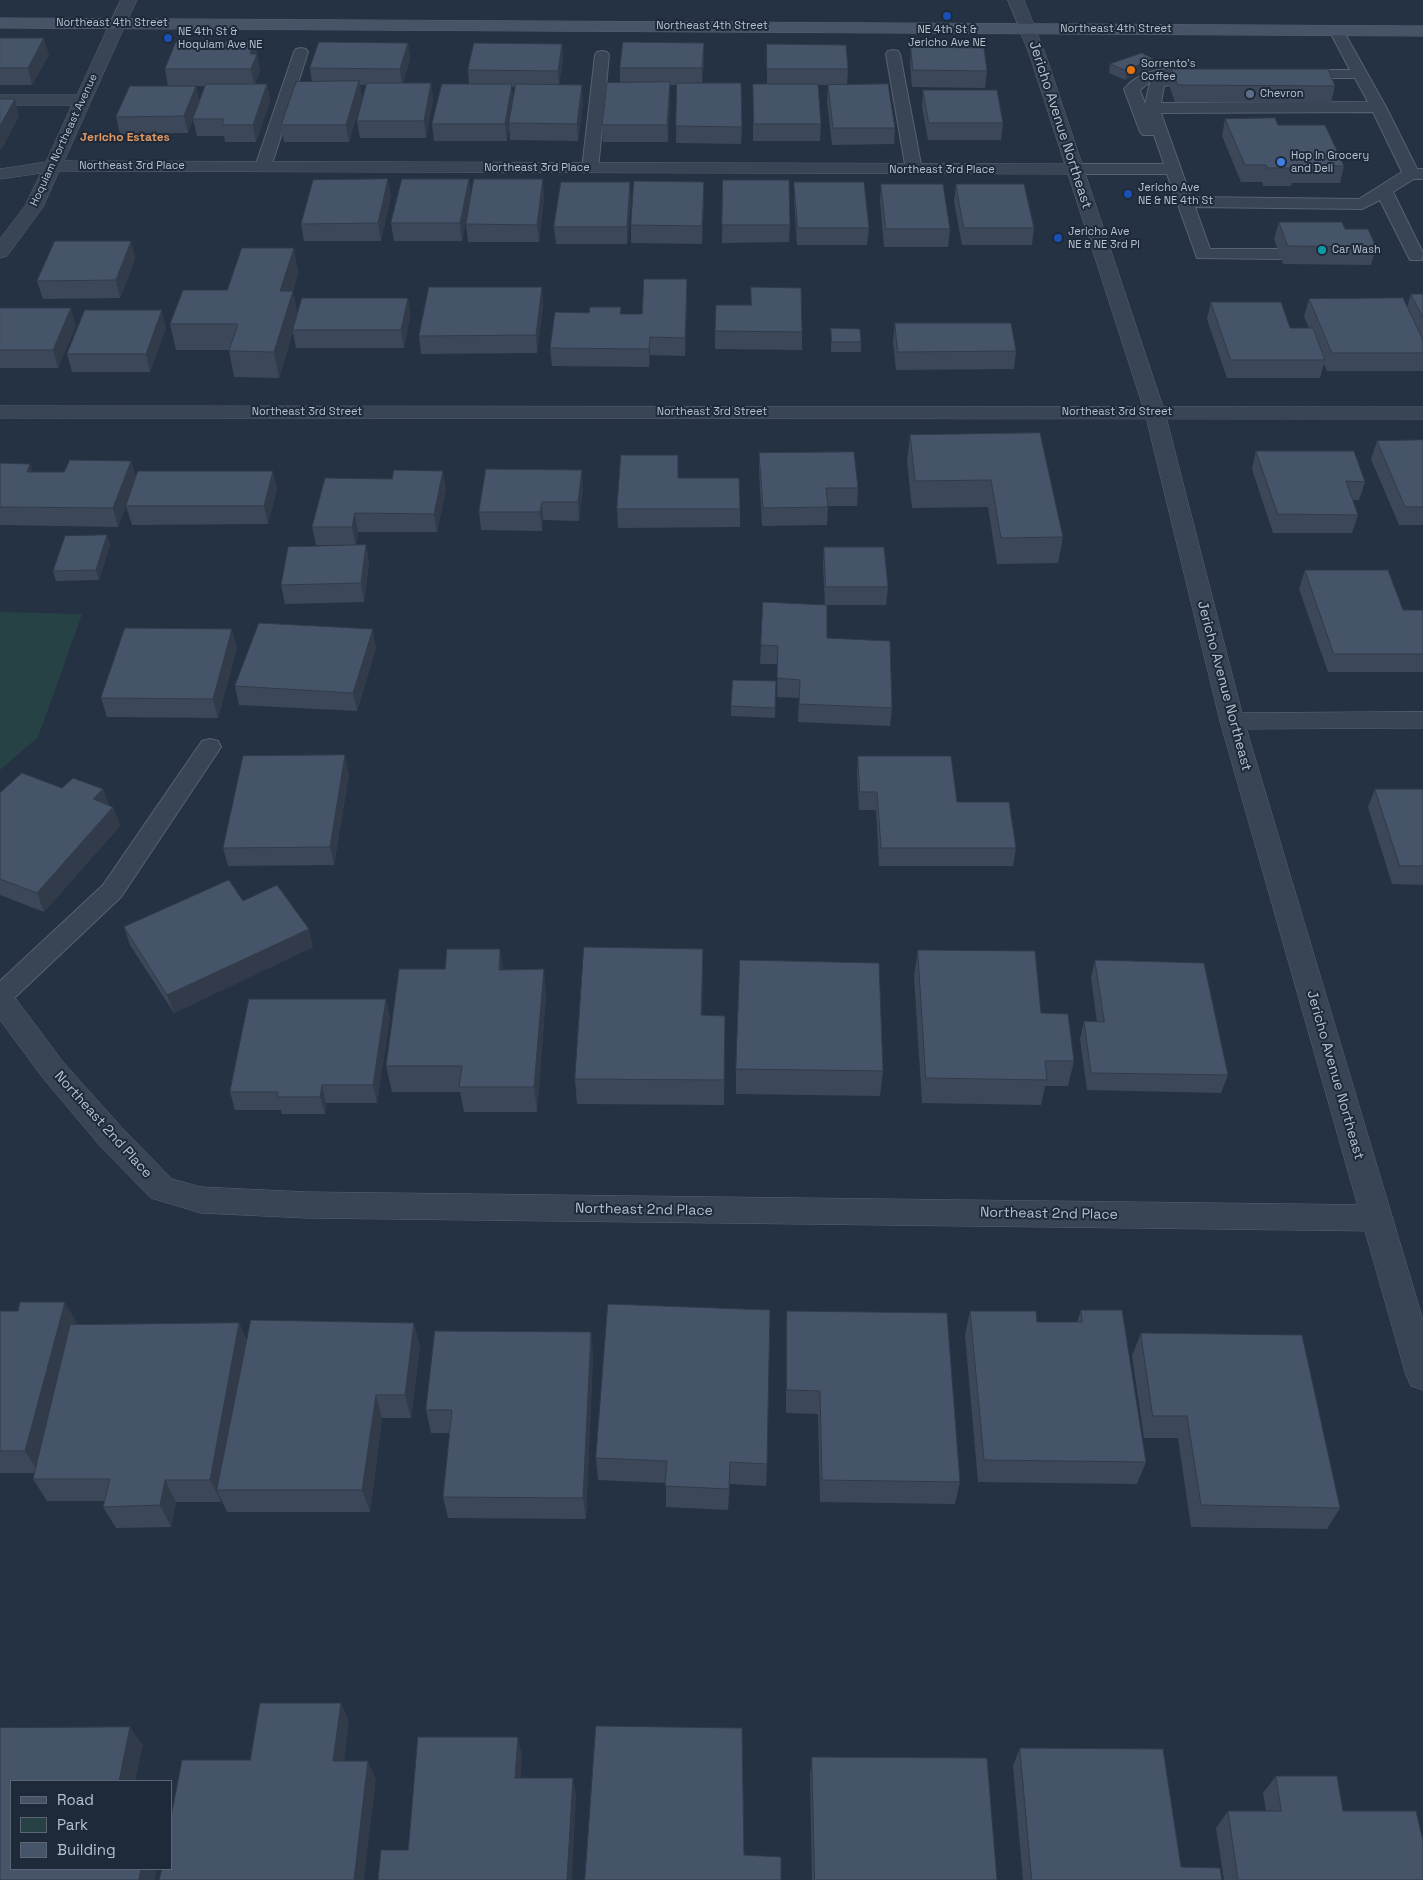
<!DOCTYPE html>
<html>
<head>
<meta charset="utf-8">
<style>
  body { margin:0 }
  #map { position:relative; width:1423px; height:1880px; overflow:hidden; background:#253244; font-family:"Space Grotesk",sans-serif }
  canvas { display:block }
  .legend { position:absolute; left:10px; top:1780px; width:162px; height:90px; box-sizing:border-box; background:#1e2939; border:1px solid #5b6574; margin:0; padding:6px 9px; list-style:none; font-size:15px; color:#b7c0cd }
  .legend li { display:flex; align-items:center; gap:10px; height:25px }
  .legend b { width:25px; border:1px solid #5b6574 }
</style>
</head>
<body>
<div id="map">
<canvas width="1423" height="1880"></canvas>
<ul class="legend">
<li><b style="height:6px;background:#475367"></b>Road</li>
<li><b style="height:14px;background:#274245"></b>Park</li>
<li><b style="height:14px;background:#465469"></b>Building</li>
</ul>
</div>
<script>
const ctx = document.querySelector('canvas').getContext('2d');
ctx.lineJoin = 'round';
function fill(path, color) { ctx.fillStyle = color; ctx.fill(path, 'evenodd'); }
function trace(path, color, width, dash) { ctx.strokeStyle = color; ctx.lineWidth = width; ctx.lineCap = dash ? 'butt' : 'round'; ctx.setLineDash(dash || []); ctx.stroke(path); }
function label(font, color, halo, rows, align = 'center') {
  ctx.font = font + ' "Space Grotesk",sans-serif'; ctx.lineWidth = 4; ctx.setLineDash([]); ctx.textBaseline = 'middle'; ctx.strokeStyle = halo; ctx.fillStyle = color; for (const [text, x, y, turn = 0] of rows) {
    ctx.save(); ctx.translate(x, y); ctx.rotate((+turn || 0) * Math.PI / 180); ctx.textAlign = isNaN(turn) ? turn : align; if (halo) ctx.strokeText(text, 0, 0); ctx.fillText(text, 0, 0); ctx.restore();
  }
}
const green = new Path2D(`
  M0,612L82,614L38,737L0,770Z`);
const service = new Path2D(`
  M1336,26L1341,27L1343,30L1386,107L1417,169H1423V179H1414L1393,192L1423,253L1422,260H1410L1380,200L1362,209L1195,207L1210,249H1280L1286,250L1288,254L1286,258L1280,259L1197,258L1167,174H1075L1069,172L1067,169L1069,166L1075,164H1164L1154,135H1143L1140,132L1124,89C1135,75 1159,66 1176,70L1178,73L1177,75L1203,71L1208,72L1210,75L1208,78L1203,79L1164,86L1161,103L1368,102L1355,78H1295L1290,77L1288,74L1290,71L1295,70H1350L1329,30L1331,27ZM1151,81L1150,83L1145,104L1140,90ZM1373,112L1402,172L1359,199L1191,197L1161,113Z
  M301,48L306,49L308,52L271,167L269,170H257L255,167L294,52L296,49Z
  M893,50L898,51L900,54L922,170L920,173H908L906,170L886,54L888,51Z
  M602,51L607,52L609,55L598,169L596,172H584L582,169L595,55L597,52Z
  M210,739L218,741L221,747L121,897L9,1003L0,1006V981L103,885L202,741Z`);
const minor = new Path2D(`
  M1008,0H1024L1035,28L1033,31H1021Z
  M118,18L124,20L126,23L64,161L1075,164L1081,165L1084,169L1081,173L1075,174L59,171L43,207L7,256L0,258V239L25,206L41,173L0,179V169L46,162L72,105H0V95H77L110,23L112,20Z
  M0,406L1423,407V419L0,418Z
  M1423,712V728L1232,729L1223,727L1220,721L1223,715L1232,713Z
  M0,988L10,991L63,1062L123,1129L172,1179L201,1187L307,1192L1377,1205L1388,1209L1393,1218L1388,1227L1377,1231L307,1218L201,1213L151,1198L101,1147L43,1078L0,1020Z`);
const tertiary = new Path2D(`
  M121,0H137L126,23L124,26H112L110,23Z
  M1027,23L1033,25L1035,28L1046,56L1165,413L1244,721L1423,1320V1390L1411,1386L1406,1375L1220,721L1145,413L1030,56L1019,28L1021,25Z`);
const secondary = new Path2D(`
  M0,18L1423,26V36L0,28Z`);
const wall = new Path2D(`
  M0,38L49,55L32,85H0Z
  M255,42L260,71L255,84H267L270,101L256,142H225L224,136H197L193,119L188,133L120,134L116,117L168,86L165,69ZM196,86H205L199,102Z
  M408,43L410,59L403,83H431L433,99L426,138H360L357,121L366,85H360L362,98L349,142H284L281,125L312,82L310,68Z
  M704,43V59L702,83L742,127L741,144L676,143L677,85H670V99L668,142H603L602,125L620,83V68Z
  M562,44L563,60L559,85L583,102L578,141L510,140L509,126L507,141H434L432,124L469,84L468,70ZM512,87H516L513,101Z
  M767,44L848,69L847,85L895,128L894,144L832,145L827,101L828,85H818L821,124L820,141H753V101L767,84Z
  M911,47L987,71L985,88L912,87L910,63Z
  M1155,60L1153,69L1140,72L1125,80L1109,73L1110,64Z
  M1172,69L1335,86L1331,103L1175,102L1169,85Z
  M923,90L1003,123L1001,140H928L922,107Z
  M1225,119L1278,125L1344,166L1340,183H1292L1291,186H1263L1262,182H1241L1222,136Z
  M469,179L471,196L462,241H394L391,223Z
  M723,180L790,225L789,242L722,243Z
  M794,182L869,228L867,245H797L794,199Z
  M881,184L950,229L948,247H884L880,201Z
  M956,184L1034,228L1032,245H962L954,201Z
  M391,196L381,241H304L301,224Z
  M544,197L539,242H468L466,224Z
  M631,199L627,244H556L554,227Z
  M704,199L702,244L631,243V225Z
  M1279,222L1345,229L1376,247L1371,265L1283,264L1274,239Z
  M131,241L135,259L120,298L43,299L37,281Z
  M294,248L298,273L293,291L297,314L408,298L410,316L404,348H296L293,332L279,378L234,377L229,351V350H176L170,324L227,290Z
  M1411,294H1423V371H1327L1324,364L1320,378H1227L1207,319L1211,302L1290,328H1309L1304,317L1309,299L1407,307Z
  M687,297L685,356L650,355L649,367L552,366L550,348L589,313L621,307V314H642Z
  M543,304L537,353L421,354L419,336Z
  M0,308L76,326L58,368H0Z
  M895,323L1016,351L1014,369L896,370L893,341Z
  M166,328L150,372H72L67,354Z
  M831,328L861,342V352H831Z
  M715,331L802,332V350L715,349Z
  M1040,433L1063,537L1058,563L997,564L988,507L912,508L907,461L910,435Z
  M1423,440V525H1399L1371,459L1377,441Z
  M1256,451L1365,482L1359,500H1353L1358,515L1352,533H1273L1252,469Z
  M759,453L858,488L857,506H828L827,525L762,526L759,471Z
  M131,461L136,479L277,489L268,524L132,525L126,506L133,487L118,527L0,525V463L33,472H64Z
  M325,478L446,489L437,532H358L356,545H366L369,563L364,602L285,604L281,585L341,545H316L312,527Z
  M678,478L740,509V527L618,528L617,509Z
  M583,489L579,521L543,520L542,531L481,530L479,512Z
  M107,535L110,545L99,580L56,581L53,571Z
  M824,547L888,587L886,605H827V638L892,708L890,726L798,722L799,698L777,697L778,664H760L761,645L825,605L823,565Z
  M1305,570L1403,610H1423V672H1328L1299,589Z
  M237,648L218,718L107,717L101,698Z
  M376,648L357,711L239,705L235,686Z
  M776,681L775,718L731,716V706Z
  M858,756L1016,848L1013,866H879L876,810H859L857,775Z
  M349,774L334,865L228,866L223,848Z
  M62,788L103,789L109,806L113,807L120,826L44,912L0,895V793Z
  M1375,789H1423V885L1392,884L1368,807Z
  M243,901L313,947L174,1013L130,945L124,927Z
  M500,949L503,970L546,995L537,1112H464L460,1092H392L386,1066L445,969Z
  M918,950L1041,1013L1074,1061L1068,1086H1045L1041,1105L922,1103L914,976Z
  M1095,960L1228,1075L1221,1093L1087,1090L1080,1039L1084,1021L1097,1022L1091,978Z
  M703,975L702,1015L725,1016L724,1105L577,1104L575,1079Z
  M390,1017L377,1103H326L325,1114H282L281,1110H235L230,1092Z
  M736,1069L883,1071L880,1096L736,1094Z
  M608,1304L767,1464L766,1486L730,1484L728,1510L666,1507V1483L598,1480L596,1458Z
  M1081,1310L1146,1462L1137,1484L978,1482L965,1335L970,1311L1037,1322H1077Z
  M0,1311L77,1325L239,1323L247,1342L420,1346L411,1418H382L370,1512H227L221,1499V1502H176L171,1527L116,1528L103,1507L105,1501H47L33,1479L35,1473H0Z
  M787,1311L960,1482L955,1504L820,1502L818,1414L786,1413V1335Z
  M591,1332L593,1355L586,1519L448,1518L443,1497L450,1433H431L426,1410Z
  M1141,1333L1340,1508L1327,1529L1191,1527L1178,1438H1144L1132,1356Z
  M1020,1748L1181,1867L1222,1880H1023L1013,1766Z
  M812,1757L997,1880H812L810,1775Z
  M1276,1776L1343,1811L1423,1880H1224L1216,1828L1228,1811H1266L1263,1793Z`);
const shadedWall = new Path2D(`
  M44,38L49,55L32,85L28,68Z
  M255,42L260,71L254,86L251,69L250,54Z
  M408,43L410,59L402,85L400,69Z
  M704,43V59L702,85V68Z
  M562,44L563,60L559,87L558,71Z
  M1155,60L1153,69L1140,72L1125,80L1127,71L1142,63Z
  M359,81L362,98L349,142L346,125Z
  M670,82V99L668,142L667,125Z
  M431,83L433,99L426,138L424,121Z
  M267,84L270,101L256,142L253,125Z
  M512,84L513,101L507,141L505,124Z
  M582,85L583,102L578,141L577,124Z
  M196,86L199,103L188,133L184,116Z
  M15,99L19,116L1,151L0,148V126Z
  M388,179L391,196L381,241L378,223Z
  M469,179L471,196L462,241L460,223Z
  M543,179L544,197L539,242L537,225Z
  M630,182L631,199L627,244V227Z
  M704,182V199L702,244V226Z
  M131,241L135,259L120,298L116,280Z
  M294,248L298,273L285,316L280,291Z
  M687,279V297L685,356V338Z
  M542,287L543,304L537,353L536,335Z
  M293,291L298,316L293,330V332L279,378L274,352Z
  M408,298L410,316L404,348L401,330Z
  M71,308L76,326L58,368L53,350Z
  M162,310L166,328L150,372L146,354Z
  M650,337V355L649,367V349Z
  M131,461L136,480L118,527L113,508Z
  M30,464L36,482L27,472Z
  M582,470L583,489L579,521L578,502Z
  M273,471L277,489L268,524L264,506Z
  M443,471L446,489L437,532L434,514Z
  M542,502L543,520L542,531L540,512Z
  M355,513L358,532L356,546L352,527Z
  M107,535L110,545L99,580L96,570Z
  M366,545L369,563L364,602L361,583Z
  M232,629L237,648L218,718L213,699Z
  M373,629L376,648L357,711L353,693Z
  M345,755L349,774L334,865L330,847Z
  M103,789L110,807L93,799Z
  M113,807L120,826L44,912L37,893Z
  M309,929L313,947L174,1013L167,995Z
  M500,949L504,975L499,970Z
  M703,949V975L701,1041V1015Z
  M544,969L546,995L537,1112L534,1087Z
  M386,999L390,1017L377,1103L373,1085Z
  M322,1085L326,1103L325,1114L320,1097Z
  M65,1302L78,1325L39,1473L25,1451Z
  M239,1323L248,1346L217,1490L221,1499V1502L210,1480Z
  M414,1323L420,1346L411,1418L405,1395Z
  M591,1332L593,1355L586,1519L583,1498Z
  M376,1395L382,1418L370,1512L362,1490Z
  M730,1462V1484L728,1510L729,1489Z
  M165,1480L176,1502L171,1527L160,1505Z
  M341,1703L349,1721L342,1779L333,1761Z
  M130,1727L143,1745L135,1781H119Z
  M518,1737L522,1755L520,1796L515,1778Z
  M368,1761L376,1779L364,1880H354Z
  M573,1778L576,1796L572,1880H567Z
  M141,1869H157L155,1880H139Z`);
const building = new Path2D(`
  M0,38H44L28,68H0Z
  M176,42H255L250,54H257L251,69H165Z
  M319,42L408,43L400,69L310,68Z
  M623,42L704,43L702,68H620Z
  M474,43L562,44L558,71L468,70Z
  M767,44L846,45L848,69H767Z
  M911,47L984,48L987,71L913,70Z
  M1142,53L1155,60L1142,63L1127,71L1110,64Z
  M1172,69H1328L1335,86L1178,85Z
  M359,81L346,125H281L296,82Z
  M670,82L667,125H602L607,83Z
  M367,83H431L424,121H357Z
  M677,83H741L742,127L676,126Z
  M206,84H267L253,125H222L224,119H193Z
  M442,84H512L505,124H432Z
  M516,84L582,85L577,124L509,123Z
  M753,84H818L821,124H754Z
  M888,84L895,128H833L828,85Z
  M130,86H196L184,116L116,117Z
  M923,90H997L1003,123H929Z
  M0,99H15L0,126Z
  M1275,118L1278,125H1325L1344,166H1294L1296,168H1267L1266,165H1245L1225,119Z
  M388,179L378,223L301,224L313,180Z
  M402,179H469L460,223H391Z
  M474,179H543L537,225L466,224Z
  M723,180H789L790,225H722Z
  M634,181L704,182L702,226L631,225Z
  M561,182H630L627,227H554Z
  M794,182H864L869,228H798Z
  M881,184H943L950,229H886Z
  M956,184H1024L1034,228H964Z
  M1279,222H1342L1345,229H1368L1376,247L1288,246Z
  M55,241H131L116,280L37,281Z
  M242,248H294L280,291H293L274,352L229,351L238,324H170L183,290H227Z
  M644,279H687L685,338L650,337L649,349L550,348L555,312L589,313L590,307H621L620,314H642Z
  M429,287H542L536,335L419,336Z
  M751,287L801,288L802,332L715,331L716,305H751Z
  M1411,294H1423V317Z
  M302,298H408L401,330H293Z
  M1403,298L1423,340V353H1332L1309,299Z
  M1211,302H1281L1290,328H1313L1325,360H1231Z
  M0,308H71L53,350H0Z
  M85,310H162L146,354H67Z
  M895,323H1011L1016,351L898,352Z
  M831,328L860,329L861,342H832Z
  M1040,433L1063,537L1001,538L991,480L915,481L910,435Z
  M1423,440V507H1405L1377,441Z
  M1256,451H1354L1365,482L1346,481L1358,515L1278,514Z
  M854,452L858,488H826L828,507L763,508L759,453Z
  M621,455H678V478H739L740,509H617Z
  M70,460L131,461L113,508L0,507V463L30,464L27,472H64Z
  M486,469L582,470L578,502H542L540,512H479Z
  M394,470L443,471L434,514L355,513L352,527H312L325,478L392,479Z
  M138,471H273L264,506H126Z
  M107,535L96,570L53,571L65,536Z
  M366,545L361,583L281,585L288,547Z
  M824,547H884L888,587H826Z
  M1305,570H1388L1403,610H1423V654H1334Z
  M763,602L827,605V638L890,641L892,708L799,704L800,680L777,678L778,646L761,645Z
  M259,623L373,629L353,693L235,686Z
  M125,628L232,629L213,699L101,698Z
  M733,680L776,681L775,708L731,706Z
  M345,755L330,847L223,848L243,756Z
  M858,756H951L957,802H1009L1016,848H881L877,792H860Z
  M22,773L62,788L73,778L103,789L93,799L113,807L37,893L0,879V793Z
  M1375,789H1423V866H1400Z
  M229,880L243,901L277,885L309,929L167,995L124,927Z
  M584,947L703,949L701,1015L725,1016L724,1080L575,1079Z
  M447,949H500L499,970L544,969L534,1087H459L462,1066H386L399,969H445Z
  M918,950L1035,951L1041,1013L1068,1014L1074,1061H1045L1047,1080L926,1078Z
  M740,960L879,963L883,1071L736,1069Z
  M1095,960L1204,963L1228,1075L1091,1073L1084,1021L1104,1022Z
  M249,999H386L373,1085H322L320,1097H277L278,1092H230Z
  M20,1302H65L25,1451H0V1311H18Z
  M608,1304L770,1310L767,1464L730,1462L729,1489L665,1486L667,1461L596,1458Z
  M1081,1310H1122L1146,1462L984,1460L970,1311H1036L1037,1322H1082Z
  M787,1311L947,1313L960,1482L822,1480L820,1391L787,1390Z
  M251,1320L414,1323L405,1395H376L362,1490H217Z
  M239,1323L210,1480H165L160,1505L103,1507L110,1479H33L70,1325Z
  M435,1331L591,1332L583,1498L443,1497L452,1410H426Z
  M1141,1333L1302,1335L1340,1508L1201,1505L1187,1416H1153Z
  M260,1703H341L333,1761H368L354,1880H159L162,1869H171V1817L182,1760H250Z
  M596,1726L742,1728L744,1855L781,1857V1880H585Z
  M130,1727L119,1781H11V1869H141L139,1880H0V1728Z
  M418,1737H518L515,1778H573L567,1880H378L381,1850H408Z
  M1020,1748L1163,1749L1181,1867L1220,1868L1222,1880H1032Z
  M812,1757L987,1758L997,1880H815Z
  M1276,1776H1337L1343,1811H1416L1423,1841V1880H1238L1228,1811H1281Z`);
const markers = [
  [947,16,5,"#1a4fb4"],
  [168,38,5,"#1a4fb4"],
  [1131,70,5,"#e8710a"],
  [1250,94,5,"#5c6f8a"],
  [1281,162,5,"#3f7fe0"],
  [1128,194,5,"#1a4fb4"],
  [1058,238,5,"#1a4fb4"],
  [1322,250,5,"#0f9aa8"]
];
const farStreetnames = [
  ["Northeast 4th Street",112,23],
  ["Northeast 4th Street",712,26],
  ["Northeast 4th Street",1116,29],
  ["Hoquiam Northeast Avenue",64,140,-65],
  ["Northeast 3rd Place",132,166],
  ["Northeast 3rd Place",537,168],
  ["Northeast 3rd Place",942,170],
  ["Northeast 3rd Street",307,412],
  ["Northeast 3rd Street",712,412],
  ["Northeast 3rd Street",1117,412]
];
const farPoinames = [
  ["NE 4th St &",947,30,"center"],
  ["Jericho Ave NE",947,43,"center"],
  ["NE 4th St &",178,32],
  ["Hoquiam Ave NE",178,45],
  ["Sorrento's",1141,64],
  ["Coffee",1141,77],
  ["Chevron",1260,94],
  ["Hop In Grocery",1291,156],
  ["and Deli",1291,169],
  ["Jericho Ave",1138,188],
  ["NE & NE 4th St",1138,201],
  ["Jericho Ave",1068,232],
  ["NE & NE 3rd Pl",1068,245],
  ["Car Wash",1332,250]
];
const farNeighbourhoodnames = [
  ["Jericho Estates",125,138]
];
const streetNames = [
  ["Jericho Avenue Northeast",1060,125,72],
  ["Jericho Avenue Northeast",1224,686,75],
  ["Jericho Avenue Northeast",1335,1075,74],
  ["Northeast 2nd Place",103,1125,48],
  ["Northeast 2nd Place",644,1210,1],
  ["Northeast 2nd Place",1049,1214,1]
];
fill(green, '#274245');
trace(service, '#586271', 2);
trace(minor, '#586271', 1);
trace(tertiary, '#586271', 1);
trace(secondary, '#586271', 1);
fill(service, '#394454');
fill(minor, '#394454');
fill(tertiary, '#394454');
fill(secondary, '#475367');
fill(wall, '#3c485a');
fill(shadedWall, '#313b4a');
fill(building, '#465469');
trace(building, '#313b4a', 1);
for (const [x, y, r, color] of markers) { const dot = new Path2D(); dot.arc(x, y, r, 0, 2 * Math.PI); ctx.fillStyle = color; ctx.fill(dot); trace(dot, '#1e2939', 2); }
label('11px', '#b7c0cd', '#1e2939', farStreetnames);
label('11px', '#b7c0cd', '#1e2939', farPoinames, 'left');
label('bold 12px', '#de9761', '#1e2939', farNeighbourhoodnames);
label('14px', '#b7c0cd', '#1e2939', streetNames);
</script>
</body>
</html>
